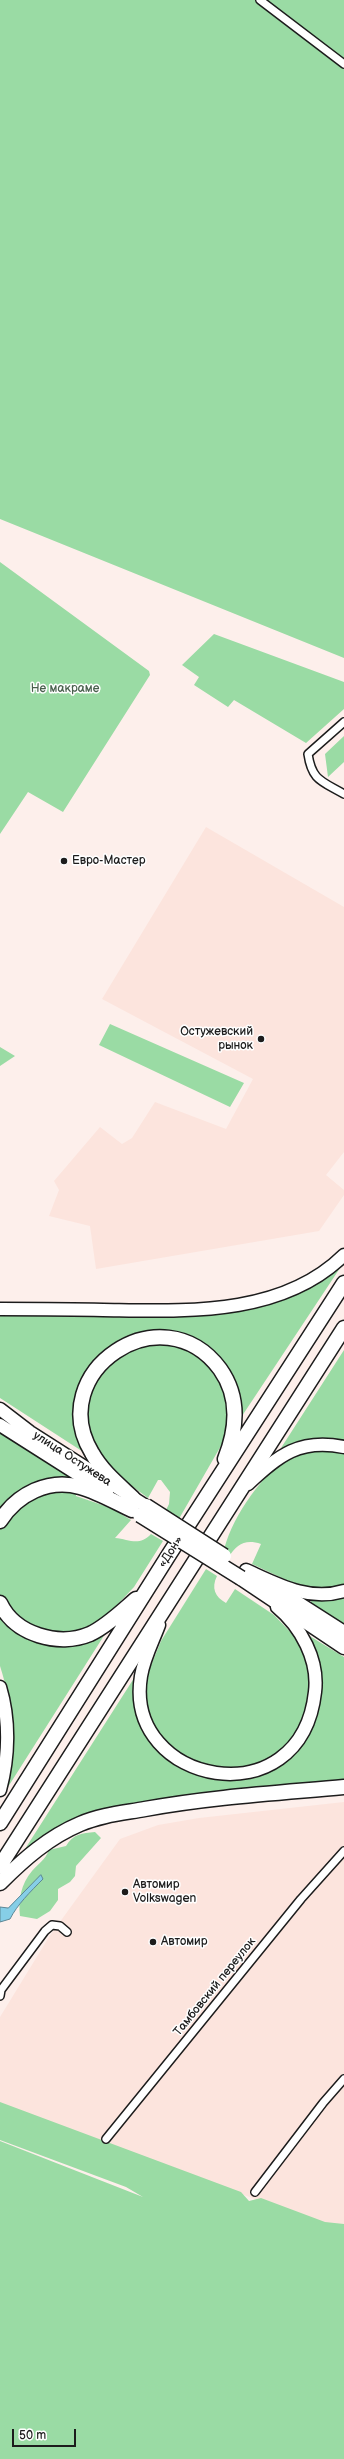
<!DOCTYPE html>
<html>
<head>
<meta charset="utf-8">
<style>
  body { margin:0 }
  #map { position:relative; width:344px; height:2459px; overflow:hidden; background:#fdefeb; font-family:"Balsamiq Sans",sans-serif }
  canvas { display:block }
  .scale { position:absolute; left:12px; top:2429px; width:64px; height:18px; box-sizing:border-box; border:2px solid #1c1c1c; border-top:0; padding-left:5px; font-size:12px; line-height:14px; white-space:nowrap; color:#1c1c1c; -webkit-text-stroke:3px #fff; paint-order:stroke }
</style>
</head>
<body>
<div id="map">
<canvas width="344" height="2459"></canvas>
<div class="scale">50 m</div>
</div>
<script>
const ctx = document.querySelector('canvas').getContext('2d');
ctx.lineJoin = 'round';
function fill(path, color) { ctx.fillStyle = color; ctx.fill(path, 'evenodd'); }
function trace(path, color, width, dash) { ctx.strokeStyle = color; ctx.lineWidth = width; ctx.lineCap = dash ? 'butt' : 'round'; ctx.setLineDash(dash || []); ctx.stroke(path); }
function label(font, color, halo, rows, align = 'center') {
  ctx.font = font + ' "Balsamiq Sans",sans-serif'; ctx.lineWidth = 3; ctx.setLineDash([]); ctx.textBaseline = 'middle'; ctx.strokeStyle = halo; ctx.fillStyle = color; for (const [text, x, y, turn = 0] of rows) {
    ctx.save(); ctx.translate(x, y); ctx.rotate((+turn || 0) * Math.PI / 180); ctx.textAlign = isNaN(turn) ? turn : align; if (halo) ctx.strokeText(text, 0, 0); ctx.fillText(text, 0, 0); ctx.restore();
  }
}
const built = new Path2D(`
  M206,827L344,907V1152L326,1175L344,1190V1195L319,1231L96,1269L90,1226L49,1216L59,1190L54,1181L100,1127L122,1144L132,1138L155,1102L226,1129L253,1079L102,999Z
  M344,1802V2231L94,2141L0,2103V2017L49,1937L120,1839L158,1825L199,1818Z`);
const green = new Path2D(`
  M0,0H344V658L0,519Z
  M0,562L149,671L150,675L63,812L28,792L0,834Z
  M214,634L344,682V709L306,743L234,700L228,707L194,685L199,677L182,665Z
  M344,736V762L328,777L325,754Z
  M110,1024L244,1083L230,1107L99,1045Z
  M0,1047L15,1056L0,1066Z
  M342,1265L242,1416H230L222,1444L176,1524L163,1516L169,1504L170,1492L161,1480H158L148,1498L108,1468L0,1398V1313L214,1314Z
  M344,1350V1627L311,1607V1588L286,1580L252,1564L261,1544C245,1539 237,1544 228,1558L223,1555C229,1521 259,1479 286,1458L281,1448Z
  M0,1433L75,1479L76,1496L111,1508L131,1520L115,1538C129,1539 139,1547 151,1534L163,1541L134,1587L100,1623L105,1634L8,1787C15,1745 13,1706 0,1666Z
  M206,1569L217,1576C211,1588 215,1597 226,1603L235,1589L274,1615L299,1641L308,1635L344,1657V1782L69,1822L49,1833L27,1850L25,1849L136,1675H147L161,1641Z
  M95,1832L101,1838L76,1866L75,1876L70,1882L58,1889V1900L50,1911L37,1919L20,1916C18,1900 21,1884 32,1871C39,1863 45,1860 49,1850L66,1846C73,1834 82,1833 95,1832Z
  M0,2102L241,2192L249,2201L261,2198L325,2222L344,2224V2459H0V2141L143,2197L126,2187L0,2140Z`);
const water = new Path2D(`
  M41,1875L43,1879C30,1892 17,1905 10,1919L0,1922V1907L8,1908Z`);
const street = new Path2D(`
  M260,0L344,64
  M344,722L308,754C312,781 322,781 344,794
  M0,1996L1,1990L45,1931L52,1925L60,1926L67,1932
  M106,2139L301,1899L344,1851
  M255,2192L323,2103L344,2079`);
const primary = new Path2D(`
  M0,1309C34,1309 69,1309 103,1310C184,1311 281,1317 344,1255
  M0,1409L30,1432L146,1506
  M0,1425L107,1493
  M248,1484C279,1455 300,1438 344,1447
  M246,1570C277,1584 309,1602 344,1591
  M159,1625C153,1641 144,1658 141,1676C123,1785 301,1820 315,1692C319,1660 301,1627 277,1607
  M0,1687C10,1720 9,1757 0,1790`);
const highway = new Path2D(`
  M133,1498C118,1484 102,1471 92,1453C43,1372 162,1291 220,1369C240,1397 237,1429 225,1459
  M0,1521C17,1494 49,1478 80,1487C98,1492 115,1502 132,1510
  M253,1575L344,1633
  M241,1578L344,1647
  M0,1603C15,1635 59,1647 90,1634C107,1626 122,1611 136,1599
  M0,1823L170,1553L344,1283
  M0,1866L344,1328
  M0,1883C24,1859 49,1837 80,1824C101,1815 123,1813 145,1809C211,1797 278,1793 344,1787`);
const highwayBridge = new Path2D(`
  M146,1506L224,1556
  M140,1515L241,1578`);
const markers = [
  [64,861,4,"#1c1c1c"],
  [261,1039,4,"#1c1c1c"],
  [125,1892,4,"#1c1c1c"],
  [153,1942,4,"#1c1c1c"]
];
const parkNames = [
  ["Не макраме",65,689]
];
const poiNames = [
  ["Евро-Мастер",72,861],
  ["Остужевский",253,1032,"right"],
  ["рынок",253,1046,"right"],
  ["Автомир",133,1885],
  ["Volkswagen",133,1899],
  ["Автомир",161,1942]
];
const streetNames = [
  ["улица Остужева",72,1459,33],
  ["«Дон»",171,1552,-57],
  ["Тамбовский переулок",215,1987,-51]
];
fill(built, '#fce4dd');
fill(green, '#9adba4');
fill(water, '#86cee7');
trace(water, '#5c8796', 1);
trace(street, '#1c1c1c', 10);
trace(primary, '#1c1c1c', 15);
trace(highway, '#1c1c1c', 17);
trace(street, '#fff', 7);
trace(primary, '#fff', 12);
trace(highway, '#fff', 14);
trace(highwayBridge, '#1c1c1c', 17, []);
trace(highwayBridge, '#fff', 14);
for (const [x, y, r, color] of markers) { const dot = new Path2D(); dot.arc(x, y, r, 0, 2 * Math.PI); ctx.fillStyle = color; ctx.fill(dot); trace(dot, '#fff', 1.5); }
label('12px', '#485f4c', '#fff', parkNames);
label('12px', '#1c1c1c', '#fff', poiNames, 'left');
label('12px', '#1c1c1c', '#fff', streetNames);
</script>
</body>
</html>
